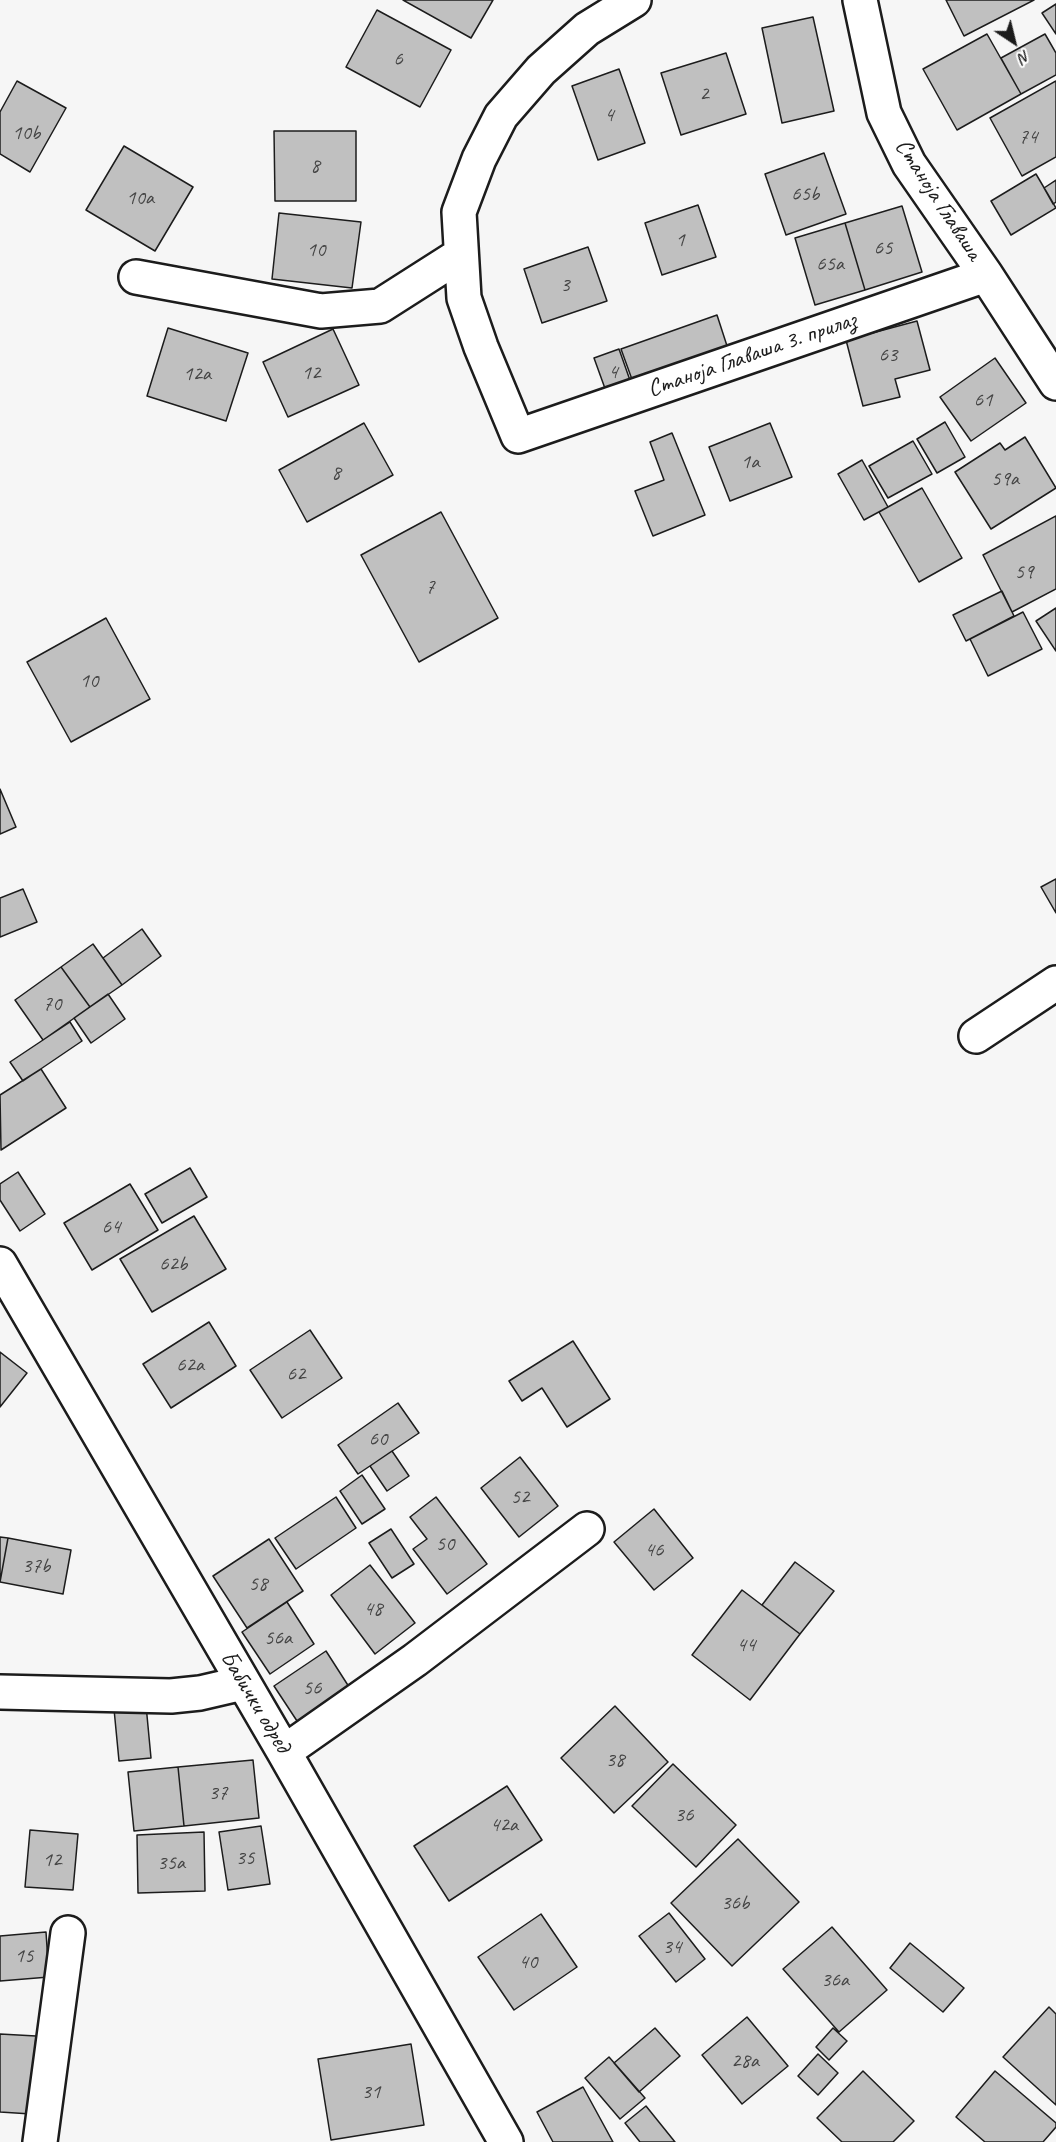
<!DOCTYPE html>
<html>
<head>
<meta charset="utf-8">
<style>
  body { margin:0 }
  #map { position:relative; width:1056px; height:2142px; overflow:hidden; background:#f6f6f6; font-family:Caveat,sans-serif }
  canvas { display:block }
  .north { position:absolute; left:984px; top:12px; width:60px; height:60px; -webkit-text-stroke:4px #fff; paint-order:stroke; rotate:145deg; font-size:16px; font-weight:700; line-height:24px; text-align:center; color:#1c1c1c }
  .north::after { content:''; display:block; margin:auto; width:21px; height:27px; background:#1c1c1c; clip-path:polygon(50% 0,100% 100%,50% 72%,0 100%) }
</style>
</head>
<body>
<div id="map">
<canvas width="1056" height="2142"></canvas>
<div class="north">N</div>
</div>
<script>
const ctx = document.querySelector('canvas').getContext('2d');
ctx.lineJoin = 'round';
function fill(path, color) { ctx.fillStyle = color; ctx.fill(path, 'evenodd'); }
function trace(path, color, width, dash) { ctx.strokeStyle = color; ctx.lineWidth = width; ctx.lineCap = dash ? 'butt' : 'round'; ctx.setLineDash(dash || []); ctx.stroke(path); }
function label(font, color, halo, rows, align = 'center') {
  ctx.font = font + ' Caveat,sans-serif'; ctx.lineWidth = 5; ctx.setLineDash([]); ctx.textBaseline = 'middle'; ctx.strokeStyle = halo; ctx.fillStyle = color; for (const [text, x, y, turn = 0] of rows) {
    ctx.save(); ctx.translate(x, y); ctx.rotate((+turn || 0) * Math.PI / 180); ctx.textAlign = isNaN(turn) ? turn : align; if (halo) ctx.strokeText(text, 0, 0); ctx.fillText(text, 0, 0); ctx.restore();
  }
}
const building = new Path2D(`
  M403,0H493L471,38Z
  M946,0H1034L964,36Z
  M1056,4V34L1042,13Z
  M377,10L451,50L420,107L346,67Z
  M813,17L834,111L782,123L762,28Z
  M987,34L1021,94L957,130L923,69Z
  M1045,34L1056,53V75L1021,94L1001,58Z
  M726,53L746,114L681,135L661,73Z
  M619,69L645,143L598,160L572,86Z
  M17,81L66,108L30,172L0,154V112Z
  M1056,81V157L1022,176L990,118Z
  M274,131H356V201H275Z
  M124,146L193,187L155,251L86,210Z
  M824,153L846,214L786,235L765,174Z
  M1036,174L1056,208L1011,235L991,201Z
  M1056,180V202L1053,204L1044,188Z
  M698,205L716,257L662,275L645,223Z
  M902,206L922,272L865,290L845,223Z
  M279,213L361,222L352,288L272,279Z
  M845,223L865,290L815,305L795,238Z
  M588,247L607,301L542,323L524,269Z
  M717,315L729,352L634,385L621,349Z
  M917,321L930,370L895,379L900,397L863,406L846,340Z
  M168,328L248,353L226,421L147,396Z
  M333,329L359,385L288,417L263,362Z
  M619,349L632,386L607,394L594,358Z
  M995,358L1026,403L971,441L940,397Z
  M945,422L965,457L937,473L917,439Z
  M364,423L393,475L307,522L279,470Z
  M770,423L792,477L730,501L709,447Z
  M672,433L705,515L653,536L635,491L664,480L650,442Z
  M1025,437L1056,488L991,529L955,472L1000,443L1005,450Z
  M913,441L932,474L888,498L869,466Z
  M862,460L888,507L864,520L838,474Z
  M922,488L962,558L919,582L879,512Z
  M441,512L498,618L419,662L361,555Z
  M1056,516V589L1012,612L983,555Z
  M1002,591L1014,616L966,641L953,615Z
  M1056,608V651L1036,621Z
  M1023,612L1042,649L988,676L970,639Z
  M106,618L150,699L71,742L27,662Z
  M0,789L16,827L0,834Z
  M1056,879V913L1041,887Z
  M23,889L37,922L0,937V898Z
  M142,929L161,956L122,985L103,958Z
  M93,944L122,985L90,1007L61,967Z
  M61,967L90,1007L43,1040L15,1000Z
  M108,994L125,1019L91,1043L74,1018Z
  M70,1022L82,1041L23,1081L10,1062Z
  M41,1069L66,1108L1,1150L0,1095Z
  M190,1168L207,1197L162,1223L145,1194Z
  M18,1172L45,1214L20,1231L0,1200V1184Z
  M130,1184L158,1230L92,1270L64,1223Z
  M194,1216L226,1269L152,1312L120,1259Z
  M209,1322L236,1366L171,1408L143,1364Z
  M310,1330L342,1378L282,1418L250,1370Z
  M573,1341L610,1399L567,1427L542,1388L522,1401L509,1381Z
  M0,1352L27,1373L0,1407Z
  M398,1403L419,1433L358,1474L338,1445Z
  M392,1451L409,1476L387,1491L370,1466Z
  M520,1457L558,1506L519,1537L481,1488Z
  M362,1475L385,1509L362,1524L340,1491Z
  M336,1497L356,1528L296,1569L275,1538Z
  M436,1497L487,1564L447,1594L413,1549L427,1539L410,1517Z
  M654,1509L693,1558L654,1590L614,1542Z
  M391,1529L414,1564L392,1578L369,1543Z
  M0,1537L8,1538L0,1582Z
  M8,1538L71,1550L63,1594L0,1582Z
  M269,1539L303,1591L247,1628L213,1576Z
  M795,1562L834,1591L800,1634L762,1605Z
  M370,1565L415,1623L375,1654L331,1595Z
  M742,1590L800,1634L750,1700L692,1655Z
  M287,1602L314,1644L270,1674L242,1632Z
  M326,1651L351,1690L299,1724L274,1686Z
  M146,1705L151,1758L119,1761L114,1709Z
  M615,1706L668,1762L614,1813L561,1758Z
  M253,1760L259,1818L184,1826L178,1767Z
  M673,1764L736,1825L696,1867L632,1806Z
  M178,1767L184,1826L134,1831L128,1772Z
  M507,1786L542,1840L449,1901L414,1846Z
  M261,1826L270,1884L228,1890L219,1832Z
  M30,1830L78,1834L73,1890L25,1887Z
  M204,1832L205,1891L138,1893L137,1835Z
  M738,1839L799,1902L732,1966L671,1903Z
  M669,1913L705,1959L676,1982L639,1936Z
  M541,1914L577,1967L514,2010L478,1957Z
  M832,1927L887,1990L839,2032L783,1969Z
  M46,1932L49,1977L0,1981V1936Z
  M910,1943L964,1988L943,2012L890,1968Z
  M1049,2007L1056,2014V2105L1003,2057Z
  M747,2017L788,2066L742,2104L702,2055Z
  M655,2028L680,2056L639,2092L614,2063Z
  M833,2028L847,2041L829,2060L816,2047Z
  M0,2034L36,2036L31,2114L0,2112Z
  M411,2044L424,2125L331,2140L318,2059Z
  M818,2054L838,2073L818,2095L798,2076Z
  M609,2057L645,2098L620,2119L585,2078Z
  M863,2071L914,2121L893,2142H842L817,2118Z
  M995,2071L1056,2123V2127L1043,2142H985L956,2117Z
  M583,2087L613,2142H553L537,2112Z
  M646,2106L675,2142H640L625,2123Z`);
const minor = new Path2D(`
  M634,0L587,29L541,70L501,116L479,159L459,212L464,298L481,347L518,436L986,275
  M860,0L884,113L909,164L986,275L1056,383
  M136,277L321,311L380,306L460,255
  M976,1036L1056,983
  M0,1264L284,1752L506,2142
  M0,1692L171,1696L200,1693L243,1683
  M284,1752L415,1660L587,1529
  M40,2142L68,1933`);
const numberNames = [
  ["6",398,59],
  ["2",704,94],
  ["4",609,115],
  ["10b",26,133],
  ["74",1028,137],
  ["8",315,166],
  ["65b",805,194],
  ["10a",140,198],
  ["1",680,240],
  ["65",883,248],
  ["10",316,250],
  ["65a",830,264],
  ["3",565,285],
  ["63",888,355],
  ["4",613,372],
  ["12",311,373],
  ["12a",197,374],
  ["61",983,400],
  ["1a",750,462],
  ["8",336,473],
  ["59a",1005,479],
  ["59",1024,572],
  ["7",430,587],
  ["10",89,681],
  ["70",52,1004],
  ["64",111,1227],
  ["62b",173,1264],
  ["62a",190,1365],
  ["62",296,1374],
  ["60",378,1439],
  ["52",520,1497],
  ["50",445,1544],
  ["46",654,1550],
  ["37b",36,1566],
  ["58",258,1584],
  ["48",373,1609],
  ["56a",278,1638],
  ["44",746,1645],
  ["56",312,1688],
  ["38",615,1760],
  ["37",218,1793],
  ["36",684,1815],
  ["42a",504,1825],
  ["35",245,1858],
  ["12",52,1860],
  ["35a",171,1863],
  ["36b",735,1903],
  ["34",672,1947],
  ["15",24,1956],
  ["40",528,1962],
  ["36a",835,1980],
  ["28a",745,2061],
  ["31",371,2092]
];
const streetNames = [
  ["Станоја Главаша",938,200,57],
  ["Станоја Главаша 3. прилаз",752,355,-19],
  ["Бабички одред",255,1702,59]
];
fill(building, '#c0c0c0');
trace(building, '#1c1c1c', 1.5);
trace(minor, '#1c1c1c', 38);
trace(minor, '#fff', 33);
label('21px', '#454545', null, numberNames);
label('24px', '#1c1c1c', '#fff', streetNames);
</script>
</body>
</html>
